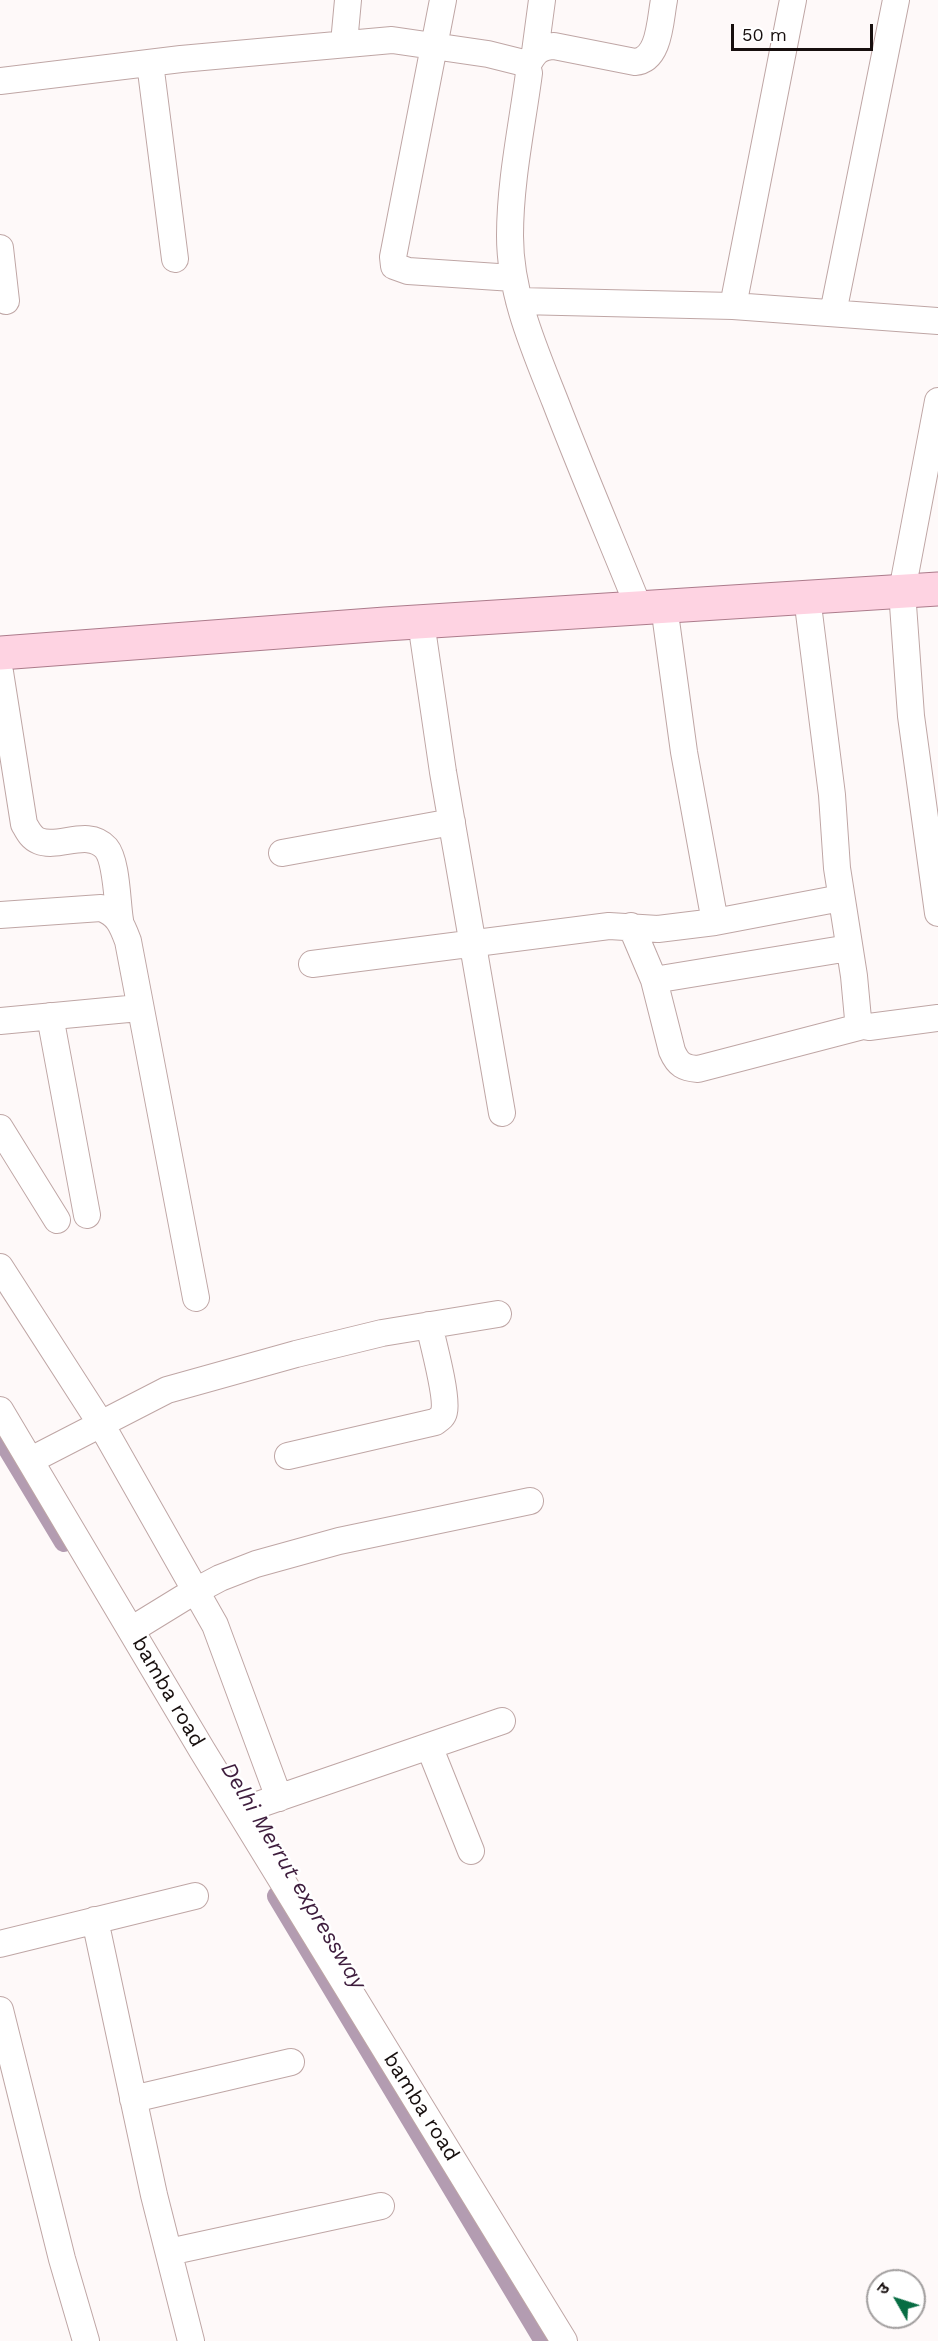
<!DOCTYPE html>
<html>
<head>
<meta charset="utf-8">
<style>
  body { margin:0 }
  #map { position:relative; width:938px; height:2341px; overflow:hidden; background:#fef9f9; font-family:"Work Sans","Noto Sans Devanagari",sans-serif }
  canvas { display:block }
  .north { position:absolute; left:866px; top:2269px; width:60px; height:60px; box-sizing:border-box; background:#fff; border:2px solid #a29f9f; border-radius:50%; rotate:309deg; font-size:16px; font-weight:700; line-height:24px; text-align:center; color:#170f0e }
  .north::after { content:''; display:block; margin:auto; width:21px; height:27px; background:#076d43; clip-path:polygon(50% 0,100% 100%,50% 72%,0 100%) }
  .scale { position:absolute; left:731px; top:24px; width:142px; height:27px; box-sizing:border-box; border:3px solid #170f0e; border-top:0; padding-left:8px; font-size:18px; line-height:21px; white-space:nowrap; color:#170f0e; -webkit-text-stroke:4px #fff; paint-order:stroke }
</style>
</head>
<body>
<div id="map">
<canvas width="938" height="2341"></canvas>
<div class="north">उ</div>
<div class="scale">50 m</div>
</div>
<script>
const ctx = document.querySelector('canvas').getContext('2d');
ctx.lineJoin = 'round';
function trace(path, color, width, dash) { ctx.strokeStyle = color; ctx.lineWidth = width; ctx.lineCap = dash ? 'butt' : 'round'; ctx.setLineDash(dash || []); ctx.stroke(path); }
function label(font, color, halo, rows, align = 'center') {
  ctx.font = font + ' "Work Sans",sans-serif'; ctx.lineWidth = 5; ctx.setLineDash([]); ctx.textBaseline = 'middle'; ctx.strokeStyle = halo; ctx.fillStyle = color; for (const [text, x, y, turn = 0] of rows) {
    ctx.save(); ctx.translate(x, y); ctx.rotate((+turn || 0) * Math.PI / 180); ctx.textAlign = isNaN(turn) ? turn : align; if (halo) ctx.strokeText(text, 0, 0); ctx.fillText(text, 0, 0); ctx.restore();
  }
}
const canal = new Path2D(`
  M0,1436L64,1542
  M277,1896L544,2341`);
const minor = new Path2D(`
  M443,0L393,257L394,266L408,271L513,278
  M344,43L348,0
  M535,52L542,0
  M150,63L175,259
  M527,66C534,53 538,47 554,46L635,62C660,60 660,20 664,0
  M0,81L181,59L392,40L488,54L520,62L527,66L529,73C522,126 510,181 510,236C510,294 534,348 555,401C582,471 611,539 639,608
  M0,248L6,301
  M519,301L733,306L938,321
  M733,306L793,0
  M833,313L896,0
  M938,401L902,591L911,716L938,913
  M807,597L832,795L837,868L854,976L858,1019L863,1026L869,1027L938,1018
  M664,606L684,752L715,922
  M421,622L443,772L502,1113
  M0,672L24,824C28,831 31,838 39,841C59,849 88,828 106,848C117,861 117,903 120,920
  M282,853L452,822
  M0,915L101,908C118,914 122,925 128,941L196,1298
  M631,926L654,980L672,1051C678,1065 684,1068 698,1069L863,1026
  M312,964L609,926L658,929L715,922L841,898
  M654,980L849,948
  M50,1016L87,1215
  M0,1021L139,1008
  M0,1128L57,1220
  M0,1267L101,1424L215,1625L279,1798
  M0,1410L202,1750L564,2341
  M288,1456L435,1422C439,1419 443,1417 444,1412C448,1398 433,1342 429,1325
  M31,1460L167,1390L296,1354L382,1333L498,1314
  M131,1630L188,1595L220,1578L256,1564L339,1541L530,1501
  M429,1746L471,1851
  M240,1811L502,1721
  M95,1920L154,2195L191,2341
  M0,1944L195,1896
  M0,2010L62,2259L86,2341
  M133,2099L291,2062
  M169,2252L381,2206`);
const major = new Path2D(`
  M0,653L385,624L938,589`);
const streetNames = [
  ["bamba road",168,1692,60],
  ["bamba road",421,2107,58]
];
const waterNames = [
  ["Delhi Merrut expressway",293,1876,59]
];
trace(canal, '#b39cb1', 20);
trace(minor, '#bfa6a5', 28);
trace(major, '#ac7b8b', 35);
trace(minor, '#fff', 26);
trace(major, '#fed3e2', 33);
label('21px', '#170f0e', '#fff', streetNames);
label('italic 22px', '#3e1d3d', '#fff', waterNames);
</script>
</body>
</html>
